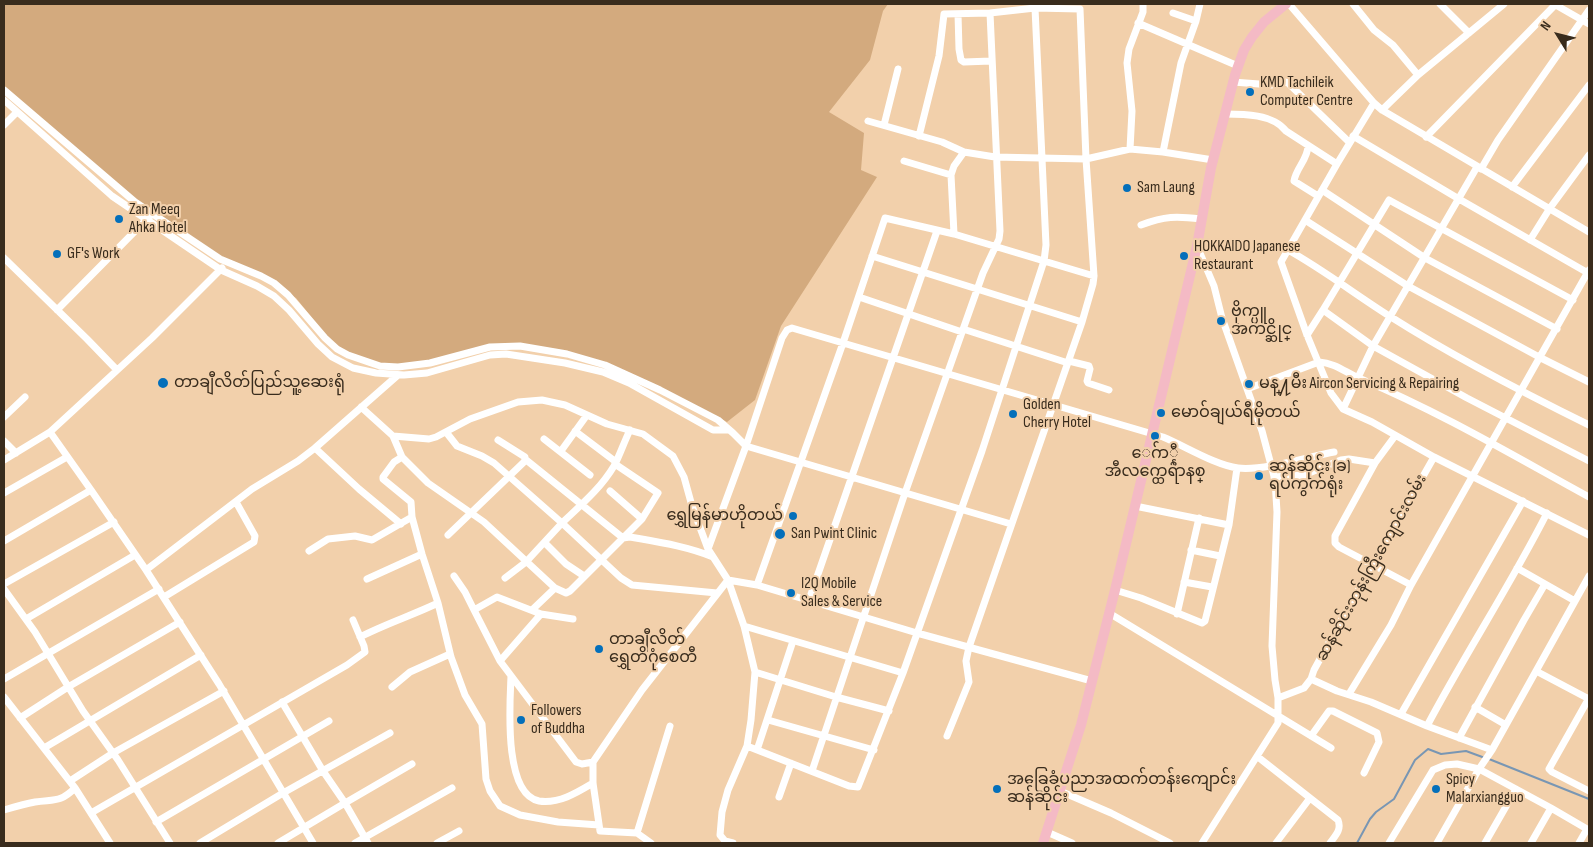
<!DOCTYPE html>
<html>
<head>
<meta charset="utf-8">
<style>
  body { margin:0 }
  #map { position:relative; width:1593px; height:847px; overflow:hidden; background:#f2d0ab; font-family:"Sofia Sans Condensed",sans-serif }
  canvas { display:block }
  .frame { position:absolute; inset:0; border:5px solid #392c1d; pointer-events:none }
  .north { position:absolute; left:1533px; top:10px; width:50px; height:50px; -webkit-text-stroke:4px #f2d0ab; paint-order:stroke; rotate:306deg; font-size:14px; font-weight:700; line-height:20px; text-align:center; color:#392c1d }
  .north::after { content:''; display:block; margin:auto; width:18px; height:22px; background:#392c1d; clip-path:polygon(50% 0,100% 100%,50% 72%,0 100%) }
</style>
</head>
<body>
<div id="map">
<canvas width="1593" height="847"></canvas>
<div class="frame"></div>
<div class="north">N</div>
</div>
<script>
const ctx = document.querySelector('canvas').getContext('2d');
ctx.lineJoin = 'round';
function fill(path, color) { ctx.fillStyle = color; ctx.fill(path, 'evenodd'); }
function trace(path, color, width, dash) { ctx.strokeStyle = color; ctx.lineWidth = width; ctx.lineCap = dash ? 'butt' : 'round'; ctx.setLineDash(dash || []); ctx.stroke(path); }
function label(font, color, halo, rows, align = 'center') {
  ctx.font = font + ' "Sofia Sans Condensed","Noto Sans Myanmar",sans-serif'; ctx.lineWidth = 4; ctx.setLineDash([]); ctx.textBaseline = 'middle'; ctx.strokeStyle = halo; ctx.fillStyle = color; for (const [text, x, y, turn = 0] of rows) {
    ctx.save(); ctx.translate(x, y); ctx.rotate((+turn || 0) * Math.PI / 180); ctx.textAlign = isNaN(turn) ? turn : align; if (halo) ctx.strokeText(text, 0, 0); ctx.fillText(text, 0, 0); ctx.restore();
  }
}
const green = new Path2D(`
  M4,4H888L883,11L870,60L829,112L864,133L861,170L877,177L781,326L755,400L727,422L676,396L619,370L518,345L483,348L453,358L389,366L354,359L333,344L296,298L266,280L236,267L135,199L4,86Z`);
const stream = new Path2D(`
  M1489,759L1589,799
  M1357,843L1370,819L1376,812L1394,799L1415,760L1428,749L1441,754L1466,751L1485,758`);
const street = new Path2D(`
  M1289,4L1374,103L1382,110L1589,232
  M1353,4L1374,30L1393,45L1418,75
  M1440,4L1469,33
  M1554,4L1589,24
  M1173,13L1196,21
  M958,14L959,49L961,60L964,62L991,61
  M1138,23L1238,66
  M1233,82L1272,85L1281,80L1288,83L1349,142
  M4,90L135,202L220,259L261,276L274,283L288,295L325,338L337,349L348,355L380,366L398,367L430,363L490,347L520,346L567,354L605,365L660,390L718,420L733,433L746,446L1011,524
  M4,100L112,196L221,270L257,286L274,296L289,310L318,344L332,357L353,368L376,373L404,375L427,373L490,355L506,354L565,363L603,372L629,383L713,430H728
  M1374,103L1337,164L1281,262L1307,335L1331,393L1343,409L1372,422L1434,457L1589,535
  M1382,110L1418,75L1504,4
  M1224,114C1244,114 1273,114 1286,131L1337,164
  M868,121L942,142L964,152L995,157L1086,159L1130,149L1163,152L1181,63L1196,21L1200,4
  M4,125L17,112
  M884,125L898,69
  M919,136L939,56L944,14L990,13L1035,8L1080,9L1086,159L1094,276L1093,284L1082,322L969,647L966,661L969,682L947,736
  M1353,136L1459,199L1588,273
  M1426,137L1555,5
  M1308,146C1308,159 1296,168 1294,181L1318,196
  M1130,149L1132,111L1127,63L1129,49L1143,12V4
  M1163,152L1213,160
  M904,161L951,175
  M1481,169L1498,140L1589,10
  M1512,187L1589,85
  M1322,190L1425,258L1557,329
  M1305,220L1408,286L1541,358L1589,382
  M1141,225C1165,216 1176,216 1201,219
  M954,234L951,175L954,166L964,152
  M1530,240L1550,208L1589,155
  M1197,246L1214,286L1222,318L1262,431L1275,480L1277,512L1272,646L1275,680L1278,698V723L1202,843
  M1288,250C1324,270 1356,295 1391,317C1454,357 1522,392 1589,425
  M872,256L1082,322
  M4,258L87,339L117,370
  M859,297L962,332
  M57,310L150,216
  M1323,310L1389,200L1573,300
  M963,329L1068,363
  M1307,335L1323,310L1373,346L1467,398L1589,461
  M1069,361L1089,366L1090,369L1087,381L1088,383L1109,390
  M398,375L315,448L359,489L401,524
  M1247,389L1319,362C1336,363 1346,373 1361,379C1440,412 1514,456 1589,497
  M361,407L393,436L402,457L428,483L484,522L555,588
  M1343,409L1373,346L1477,167
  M4,417L25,397
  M630,430C624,442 620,455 614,466C601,488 581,505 562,523L621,578L632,585L717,593
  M575,431L616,462
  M446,432L457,446L482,456L494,463L562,523L526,562L505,578
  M393,436L429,439L436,437L470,419L518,402L542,400L565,405L607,424L643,434L673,456L684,477L692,506L708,549
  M1395,436L1375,463L1335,536V543L1339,547L1411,585
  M544,439L590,475
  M4,441L16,453
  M561,451L587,415
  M525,459L623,538L642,519L658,493L615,464
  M4,460L50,432L152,338L222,268
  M1274,477L1304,475L1341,460L1349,459L1375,463
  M91,490L146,570
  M610,491L642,519
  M4,493L67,457
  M1135,506L1229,525
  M448,535L525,461V457L498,440
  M4,541L91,490L50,432
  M545,543L566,564L584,576
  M1191,550L1220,556
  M309,551L328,539L355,536L372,540L412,517
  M1517,568L1575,601
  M454,576L465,592L474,610
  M367,579L422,554
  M728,580L757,585L917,633L1092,681
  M1184,582L1212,587
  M4,584L114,522
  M757,585L843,343L885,218L954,234L1094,276
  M4,589L35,632L83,711L118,760L170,843
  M1115,590L1141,598L1202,623L1205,621L1229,525L1237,468
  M164,597L254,542L255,536L236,502
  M809,600L937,231
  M438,603L451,657L465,695L482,724L486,779L490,791L500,806L520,815L558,822L599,825
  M532,610L555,588L566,593L570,591L623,538L630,537C658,542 686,546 713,557
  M1109,613L1331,748
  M541,614L500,661L576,762L582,764L593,762V783L600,831L637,833L651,843
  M1177,614L1199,518
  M26,619L135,555
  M744,626L903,673
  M360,637C385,624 413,615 438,603L422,554L412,517L411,502L383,479V477L394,462L402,457
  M500,661L474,610L497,597L541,614L573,619
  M1536,671L1589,699
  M755,672L836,697L889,711
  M511,676C510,703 503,794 539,801C559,804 578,792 593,783
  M4,679L159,589
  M1311,679L1337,691L1371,702L1427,726L1492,750
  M392,687L410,672L450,654
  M1349,694L1391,625L1411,585L1589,270
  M4,697L75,788L110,843
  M1278,698L1304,688L1311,679L1314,670L1338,626L1434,457
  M1589,698L1549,769L1552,772L1589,791
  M1475,707L1506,725
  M1401,714L1523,501
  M20,718L68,687L180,622
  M768,720L874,750
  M1427,726C1465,654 1510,586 1547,513
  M1311,736L1329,711H1333L1377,733L1379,742L1364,773
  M1459,738L1524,620L1545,584
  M747,746L849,786L858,787L903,673L982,451L1044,261L1046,245L1035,8
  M44,748L201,655
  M757,750L793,641
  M1258,757L1338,820C1342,830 1335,836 1330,843
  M593,762L642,690L728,580
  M812,771L905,493L983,273L999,239L1000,231L990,13
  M70,781L113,753L224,691
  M1060,791L1111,813L1170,843
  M779,797L791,763
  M4,810C14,807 24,804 35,802C54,799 60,803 75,788
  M91,813L347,665L365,652L364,646L353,620
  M156,822L329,721
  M1047,832L1072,843
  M637,833L670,726
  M200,843L283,793L390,733
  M278,843L345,803L323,771L282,702
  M313,843L219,684L146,570L252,489L298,461L315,448
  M355,843L452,788
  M368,843L345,803L412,764
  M437,843L459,831
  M733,843L725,841L720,835L722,812L728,790L747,746L751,720L755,672L744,626L728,580L708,549L746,446L782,338L787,330L792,328L1163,437C1185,446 1215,465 1238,468C1263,471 1308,457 1334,452
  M1276,843L1310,798
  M1389,843L1433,770L1445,765L1457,764L1479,769L1551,808L1587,829L1579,843
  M1437,843L1479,769L1492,750L1589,576
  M1485,843L1516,789
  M1531,843L1551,808`);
const primary = new Path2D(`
  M1043,843L1081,725L1115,590L1197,246L1211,168L1235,75L1244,50L1252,37L1264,22L1286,4`);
const markers = [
  [1250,92,5,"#046fba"],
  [1127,188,5,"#046fba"],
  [119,219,5,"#046fba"],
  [57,254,5,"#046fba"],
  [1184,256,5,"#046fba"],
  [1221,321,5,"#046fba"],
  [163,383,6,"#046fba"],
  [1249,384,5,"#046fba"],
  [1161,413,5,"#046fba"],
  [1013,414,5,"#046fba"],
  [1155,436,5,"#046fba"],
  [1259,476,5,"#046fba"],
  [793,516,5,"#046fba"],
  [780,534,6,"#046fba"],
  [791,593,5,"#046fba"],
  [599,649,5,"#046fba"],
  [521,720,5,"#046fba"],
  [997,789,5,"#046fba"],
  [1436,789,5,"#046fba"]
];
const poiNames = [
  ["KMD Tachileik",1260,83],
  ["Computer Centre",1260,101],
  ["Sam Laung",1137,188],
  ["Zan Meeq",129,210],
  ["Ahka Hotel",129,228],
  ["HOKKAIDO Japanese",1194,247],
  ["Restaurant",1194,265],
  ["GF's Work",67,254],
  ["ဗိုက္ပူ",1231,312],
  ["အကင္ဆိုင္",1231,330],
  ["တာချီလိတ်ပြည်သူ့ဆေးရုံ",174,383],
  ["မန္႔မီး Aircon Servicing & Repairing",1259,384],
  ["Golden",1023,405],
  ["Cherry Hotel",1023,423],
  ["မောဝ်ချယ်ရီမိုတယ်",1171,413],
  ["ေဂ်ာ္နီ",1155,454,"center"],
  ["အီလက္ထေရာနစ္",1155,472,"center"],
  ["ဆန်ဆိုင်း (ခ)",1269,467],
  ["ရပ်ကွက်ရုံး",1269,485],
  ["ရွှေမြန်မာဟိုတယ်",783,516,"right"],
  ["San Pwint Clinic",791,534],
  ["I2Q Mobile",801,584],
  ["Sales & Service",801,602],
  ["တာချီလိတ်",609,640],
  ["ရွှေတိဂုံစေတီ",609,658],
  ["Followers",531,711],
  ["of Buddha",531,729],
  ["အခြေခံပညာအထက်တန်းကျောင်း",1007,780],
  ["ဆန်ဆိုင်း",1007,798],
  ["Spicy",1446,780],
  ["Malarxiangguo",1446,798]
];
const streetNames = [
  ["ဆန်ဆိုင်းဘုန်းကြီးကျောင်းလမ်း",1372,568,-61]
];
fill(green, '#d3aa7e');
trace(stream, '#7996b3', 2);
trace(street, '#fff', 7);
trace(primary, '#f4bac5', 10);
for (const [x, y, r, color] of markers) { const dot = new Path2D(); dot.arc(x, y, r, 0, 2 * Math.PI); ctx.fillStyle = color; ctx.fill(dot); trace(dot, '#f2d0ab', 2); }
label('16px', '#392c1d', '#f2d0ab', poiNames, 'left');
label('16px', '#392c1d', '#f2d0ab', streetNames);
</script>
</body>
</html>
